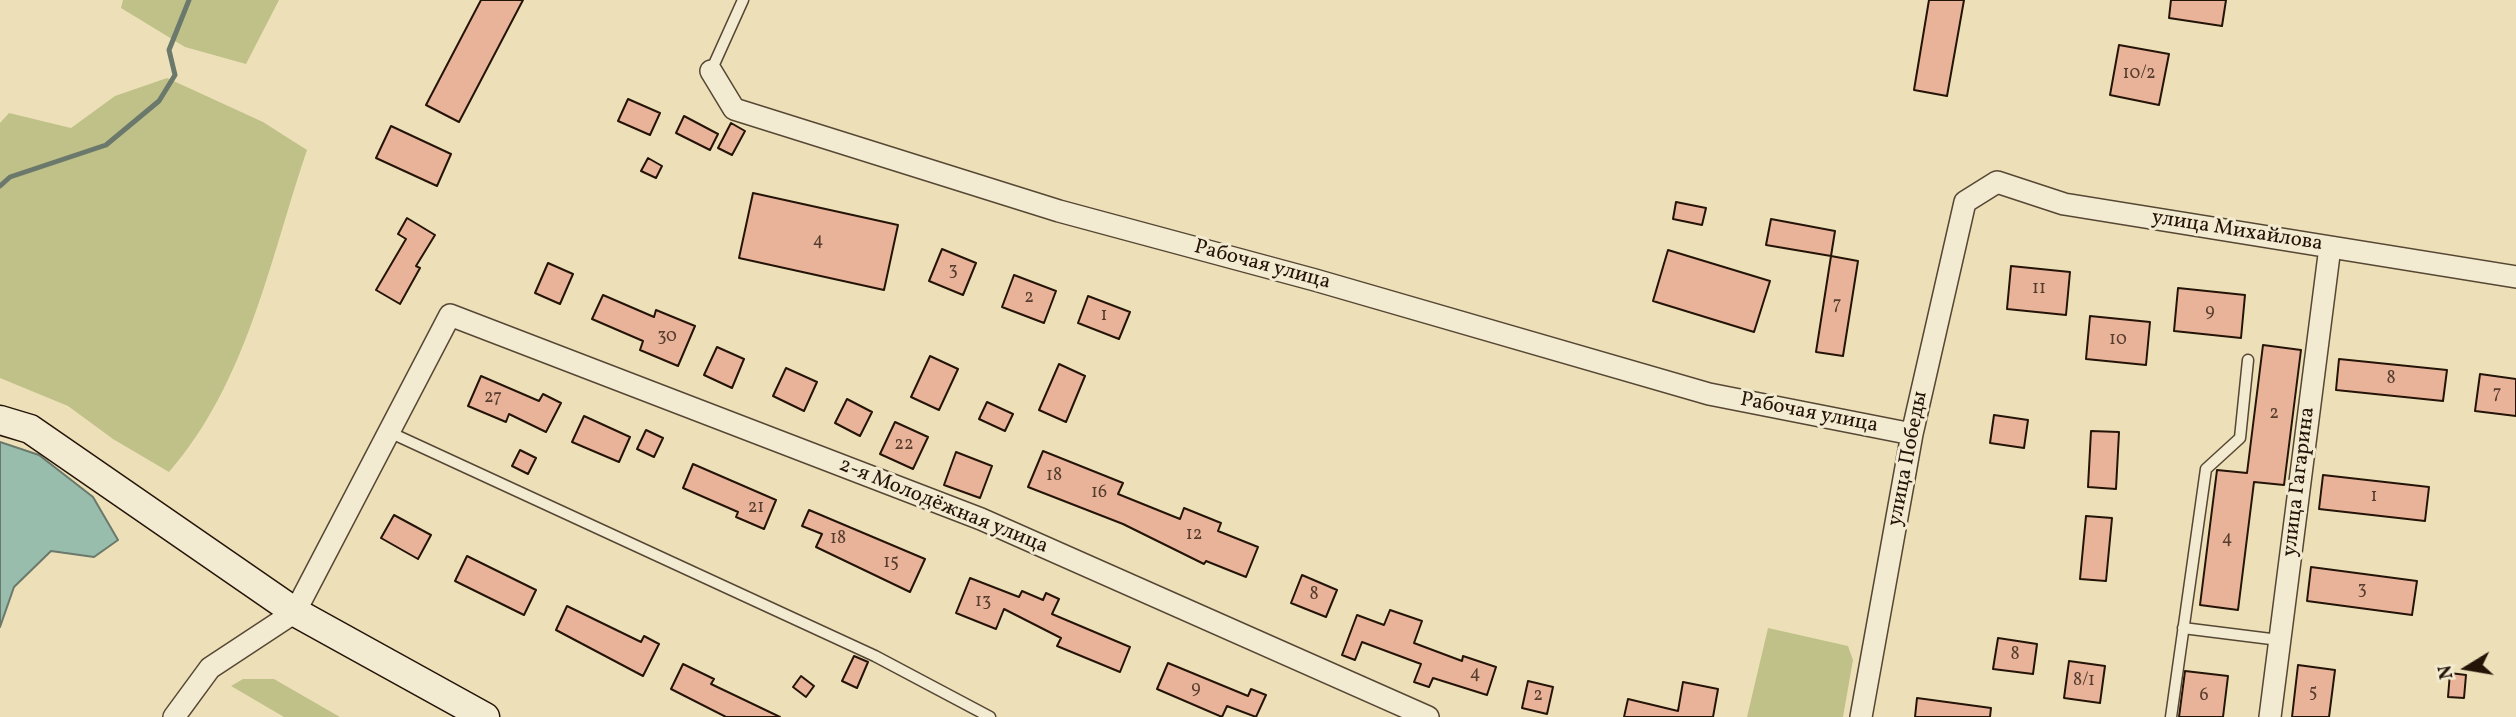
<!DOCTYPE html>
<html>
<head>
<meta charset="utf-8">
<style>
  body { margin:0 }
  #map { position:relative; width:2516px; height:717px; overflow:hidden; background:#ede0b8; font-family:Vollkorn,serif }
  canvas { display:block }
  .north { position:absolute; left:2432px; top:633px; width:70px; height:70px; -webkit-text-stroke:5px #f3ebd1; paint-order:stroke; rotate:259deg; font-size:19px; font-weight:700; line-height:28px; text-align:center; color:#241408 }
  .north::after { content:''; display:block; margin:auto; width:24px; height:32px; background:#241408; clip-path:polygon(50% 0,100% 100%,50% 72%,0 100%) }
</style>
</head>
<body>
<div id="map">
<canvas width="2516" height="717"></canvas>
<div class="north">N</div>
</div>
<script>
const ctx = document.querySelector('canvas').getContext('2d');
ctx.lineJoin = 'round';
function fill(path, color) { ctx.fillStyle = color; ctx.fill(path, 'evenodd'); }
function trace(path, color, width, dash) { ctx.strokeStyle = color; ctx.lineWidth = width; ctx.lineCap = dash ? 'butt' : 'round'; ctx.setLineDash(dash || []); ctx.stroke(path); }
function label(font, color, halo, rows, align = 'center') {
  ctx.font = font + ' Vollkorn,serif'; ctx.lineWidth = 6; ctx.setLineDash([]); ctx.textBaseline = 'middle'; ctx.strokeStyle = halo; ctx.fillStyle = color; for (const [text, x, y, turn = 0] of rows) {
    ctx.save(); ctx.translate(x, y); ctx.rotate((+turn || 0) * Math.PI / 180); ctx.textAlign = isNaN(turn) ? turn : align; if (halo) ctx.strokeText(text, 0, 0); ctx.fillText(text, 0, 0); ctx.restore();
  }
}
const green = new Path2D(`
  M123,0H279L246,64L185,47L121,8Z
  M167,78L263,122L307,150C270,259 247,383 169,472L113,439L68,406L0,378V123L9,113L71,128L115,96Z
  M1768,628L1848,646L1853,660L1843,717H1747Z
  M243,679H274L340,717H284L231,686Z`);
const water = new Path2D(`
  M0,442L39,455L93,497L118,540L94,557L51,551L14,587L0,627Z`);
const stream = new Path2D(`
  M0,186L10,177L106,145L159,101L175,75L169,50L189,0`);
const building = new Path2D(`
  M481,0H523L459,122L426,105Z
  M1929,0H1964L1947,96L1914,90Z
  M2171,0H2226L2222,26L2169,18Z
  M2119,45L2169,54L2159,105L2110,95Z
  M628,99L660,113L650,135L618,121Z
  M684,116L718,134L710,150L676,133Z
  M731,123L745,131L732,155L718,148Z
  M391,126L451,154L437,186L376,158Z
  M648,158L662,166L656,178L641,171Z
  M753,193L898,225L884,290L739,258Z
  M1676,202L1706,208L1702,225L1673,219Z
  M407,218L435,235L416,266L420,268L400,304L376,290L406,239L398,234Z
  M1771,219L1835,231L1831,256L1766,245Z
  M942,249L976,263L963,295L929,281Z
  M1668,250L1770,281L1754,332L1653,301Z
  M1831,256L1858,261L1843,356L1816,352Z
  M548,263L573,274L560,304L535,293Z
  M2011,266L2070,272L2066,315L2007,309Z
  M1014,275L1056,291L1044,323L1002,307Z
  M2178,288L2245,295L2241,338L2174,331Z
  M603,295L654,317L656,310L695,326L678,366L640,350L643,341L592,319Z
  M1088,296L1130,312L1119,339L1078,323Z
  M2090,316L2150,322L2146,365L2086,359Z
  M2263,345L2301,350L2284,485L2254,482L2238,610L2200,605L2217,470L2247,473Z
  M717,347L744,359L732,388L704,375Z
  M930,356L958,369L939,410L911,397Z
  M2339,359L2447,370L2443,401L2336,390Z
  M1059,364L1085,376L1066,422L1039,410Z
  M786,368L817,382L804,411L773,396Z
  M2480,374L2516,379V416L2475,411Z
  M481,376L539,401L543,394L561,403L546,432L509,414L506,422L468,406Z
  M847,399L872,412L860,436L835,423Z
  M987,402L1013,414L1005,431L979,419Z
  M1994,415L2028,420L2024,448L1990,443Z
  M584,416L630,437L619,462L572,442Z
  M895,422L928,437L913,469L880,454Z
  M646,430L663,438L654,457L637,449Z
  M2091,431L2119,432L2116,489L2088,487Z
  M520,450L536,458L528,474L512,466Z
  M1043,451L1123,483L1118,494L1180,519L1184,508L1221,523L1218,531L1258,547L1246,577L1206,561L1204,564L1123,524L1028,487Z
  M956,452L992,466L980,498L944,485Z
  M693,464L776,500L764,529L736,517L738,512L683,488Z
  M2323,475L2429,487L2425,521L2319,509Z
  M809,510L925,559L910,592L816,547L822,534L802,526Z
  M394,515L431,535L418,559L381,538Z
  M2086,516L2112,518L2106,581L2080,579Z
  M467,556L536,590L524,615L455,581Z
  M2311,567L2417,581L2412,615L2307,601Z
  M1302,575L1337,590L1326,617L1291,603Z
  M970,578L1019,597L1022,591L1043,600L1046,593L1059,599L1052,614L1130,647L1120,672L1057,646L1061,638L1004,609L996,629L956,613Z
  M567,606L641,642L644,636L659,644L643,676L556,630Z
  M1390,610L1422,621L1414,643L1462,661L1463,656L1496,667L1487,695L1433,678L1429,687L1414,682L1421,664L1362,642L1355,660L1342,655L1357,615L1384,625Z
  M1998,638L2037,644L2033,674L1993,669Z
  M854,656L868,662L857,688L842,681Z
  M2069,661L2105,666L2100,703L2064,698Z
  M1168,663L1248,696L1251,689L1266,695L1256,717L1227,706L1222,717L1157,689Z
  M683,664L714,679L711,684L780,717H726L671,689Z
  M2298,665L2335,670L2329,717H2292Z
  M2185,671L2228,676L2223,717H2179Z
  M2450,673L2466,675L2464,698L2448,697Z
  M801,676L814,686L806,697L793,687Z
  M1528,681L1553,687L1547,714L1522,708Z
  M1683,682L1718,689L1713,717H1624L1628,699L1678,711Z
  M1917,698L1991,708L1990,717H1915Z`);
const lane = new Path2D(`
  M711,71L743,0
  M389,432L875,656L990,717
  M2183,628L2279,640
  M2171,717L2206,469L2240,438L2248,360`);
const street = new Path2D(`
  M711,71L734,109L1059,211L1315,280L1709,394L1912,434
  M174,717L210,668L295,612L450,315L981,519L1428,717
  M1861,717L1912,434L1965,202L1997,182L2064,204L2516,277
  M2270,717L2330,247`);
const secondary = new Path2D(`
  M0,420L30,429L295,612L485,717`);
const numberNames = [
  ["10/2",2139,75],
  ["4",818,242],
  ["3",953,272],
  ["11",2039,290],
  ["2",1029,299],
  ["7",1837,306],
  ["9",2210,313],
  ["1",1104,317],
  ["30",667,338],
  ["10",2118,341],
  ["8",2391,380],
  ["7",2497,395],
  ["27",493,399],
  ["2",2274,415],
  ["22",904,446],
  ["18",1054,477],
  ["16",1099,494],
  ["1",2374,498],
  ["21",756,509],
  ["12",1194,536],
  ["18",838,540],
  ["4",2227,540],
  ["15",891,564],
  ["3",2362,591],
  ["8",1314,596],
  ["13",983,603],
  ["8",2015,656],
  ["4",1475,675],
  ["8/1",2084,682],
  ["9",1196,690],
  ["5",2313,694],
  ["2",1538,697],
  ["6",2204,697]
];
const streetNames = [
  ["улица Михайлова",2237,232,9],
  ["Рабочая улица",1262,266,15],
  ["Рабочая улица",1809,414,11],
  ["улица Победы",1909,459,-79],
  ["улица Гагарина",2300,482,-83],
  ["2-я Молодёжная улица",943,507,22]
];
fill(green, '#c0c089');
fill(water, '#99bdad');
trace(water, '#6a796b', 2);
trace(stream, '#6a796b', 5);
fill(building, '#e9b39a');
trace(building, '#241408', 2);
trace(lane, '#564734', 13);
trace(street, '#564734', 24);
trace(secondary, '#241408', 31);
trace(lane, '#f3ebd1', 10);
trace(street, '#f3ebd1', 21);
trace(secondary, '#f3ebd1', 28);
label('18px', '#553c2c', null, numberNames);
label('21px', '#241408', '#f3ebd1', streetNames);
</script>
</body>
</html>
